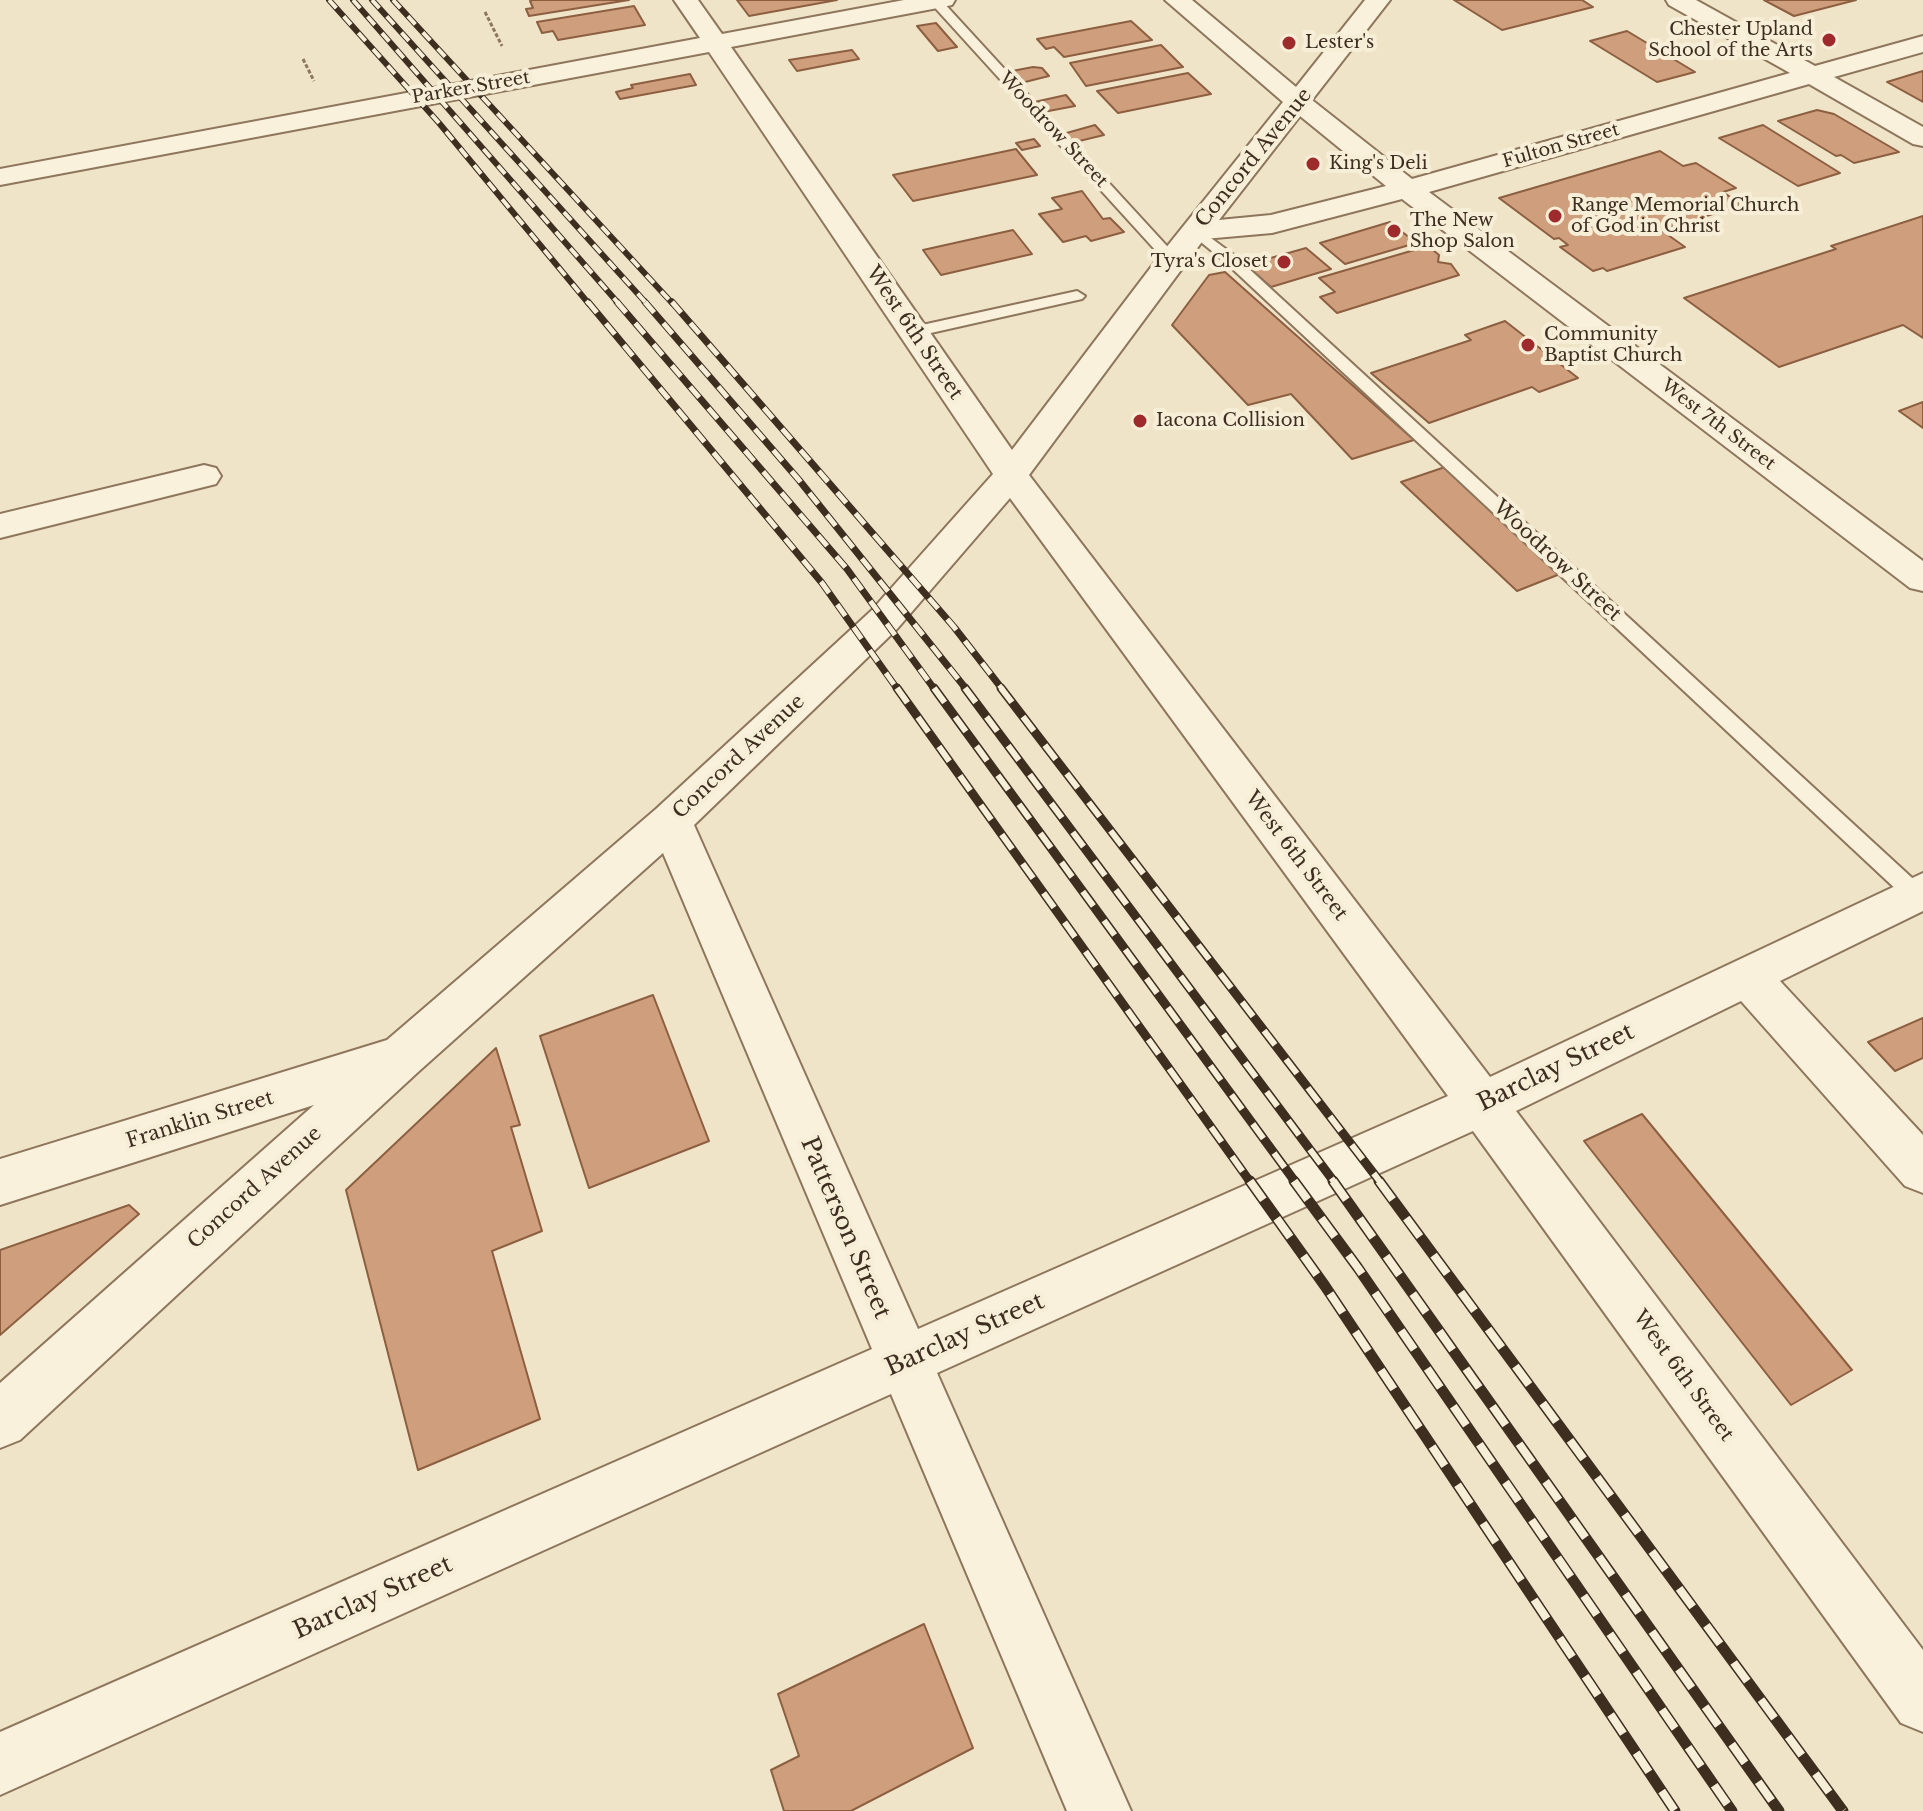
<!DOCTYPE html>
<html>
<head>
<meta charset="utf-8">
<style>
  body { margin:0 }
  canvas { display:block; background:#f0e4c8 }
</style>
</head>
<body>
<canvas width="1923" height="1811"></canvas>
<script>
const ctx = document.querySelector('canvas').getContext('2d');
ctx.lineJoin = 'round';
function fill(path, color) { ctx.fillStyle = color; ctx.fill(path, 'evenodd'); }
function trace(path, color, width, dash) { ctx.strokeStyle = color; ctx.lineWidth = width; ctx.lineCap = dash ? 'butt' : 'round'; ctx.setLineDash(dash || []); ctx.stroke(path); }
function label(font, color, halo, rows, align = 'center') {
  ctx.font = font + ' "Libre Baskerville",serif'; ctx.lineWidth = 8; ctx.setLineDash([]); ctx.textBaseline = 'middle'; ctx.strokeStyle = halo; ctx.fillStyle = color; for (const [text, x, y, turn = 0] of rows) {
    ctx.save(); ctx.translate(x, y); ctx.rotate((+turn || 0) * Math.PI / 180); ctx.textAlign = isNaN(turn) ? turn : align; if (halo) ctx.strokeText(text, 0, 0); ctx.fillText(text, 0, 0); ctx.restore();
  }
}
const building = new Path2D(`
  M629,0L529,16L526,9L533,8L530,1L533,0Z
  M737,0H837L749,16Z
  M1454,0H1582L1593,7L1502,30Z
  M1764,0H1856L1794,16Z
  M634,6L645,25L558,40L553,31L542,33L537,22Z
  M1131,21L1152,40L1064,57L1054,47L1046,49L1037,39Z
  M936,23L957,47L938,51L917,26Z
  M1627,31L1695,72L1657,82L1590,41Z
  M1161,45L1183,67L1086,86L1070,63Z
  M852,50L859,59L797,71L789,60Z
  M1033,67L1042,68L1049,76L1017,84L1007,72Z
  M1923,71V102L1887,82Z
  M1188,73L1211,94L1118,113L1097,91Z
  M690,74L696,85L620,99L616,92L633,88L631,85Z
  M1066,95L1075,106L1038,113L1030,103Z
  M1817,110L1834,114L1899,152L1854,163L1841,155L1836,156L1778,121Z
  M1095,125L1104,135L1071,143L1063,134Z
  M1763,125L1840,173L1798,186L1719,138Z
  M1034,139L1040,146L1022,150L1016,143Z
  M1016,149L1037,175L913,201L893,175Z
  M1660,151L1683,166L1696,163L1736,188L1723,192L1742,205L1661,230L1685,247L1607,271L1603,268L1593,271L1560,247L1568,245L1559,238L1554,239L1499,198Z
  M1082,191L1103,219L1110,218L1124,232L1091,241L1086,236L1063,242L1039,214L1062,209L1052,198Z
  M1923,216V338L1903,325L1779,367L1684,298L1836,249L1831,246Z
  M1390,222L1416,243L1345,264L1320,243Z
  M1013,230L1032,254L941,275L923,250Z
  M1306,248L1331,269L1271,287L1246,265Z
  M1421,248L1433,250L1439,255L1438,262L1451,264L1459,275L1337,313L1320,297L1335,292L1319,278Z
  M1225,272L1414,440L1352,459L1291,394L1248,405L1172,325L1209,275Z
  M1505,321L1578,378L1539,392L1532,387L1429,423L1371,373L1471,340L1465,335Z
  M1923,402V428L1899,411Z
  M1448,466L1565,572L1517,591L1401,482Z
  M653,995L709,1141L589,1188L540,1036Z
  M1923,1018V1058L1895,1071L1868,1042Z
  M496,1048L520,1125L511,1127L542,1231L492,1251L540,1419L418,1470L346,1190Z
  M1642,1114L1852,1370L1791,1405L1584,1141Z
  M129,1205L139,1214L0,1335V1250Z
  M924,1624L973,1748L851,1811H784L771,1770L799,1756L778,1694Z`);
const path = new Path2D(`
  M485,12L502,46
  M303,59L314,81`);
const service = new Path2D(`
  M928,0H941L1177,257V263H1167Z
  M1196,227L1234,255L1923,888V910L1915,907L1224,261L1191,234V228Z
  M1077,291L1085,296L1082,299L913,337L905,332L913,327Z`);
const minor = new Path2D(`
  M674,0H698L722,34L904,0H955L952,5L943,7L731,47L1012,450L1161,254L1283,102L1165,0H1192L1296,87L1365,0H1390L1312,100L1412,179L1790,73L1669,5L1666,0H1696L1815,66L1923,36V52L1834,77L1923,127V146L1913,144L1809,84L1429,192L1923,561V591L1910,588L1402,199L1272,233L1204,239L1029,475L1490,1077L1923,873V911L1780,981L1923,1135V1193L1905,1186L1741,1001L1516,1111L1923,1650V1732L1901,1723L1473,1131L937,1373L1131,1811H1067L891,1394L0,1795V1732L872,1349L663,853L418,1072L20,1440L0,1448V1383L314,1105L0,1205V1159L387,1040L656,809L871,611L993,474L709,52L0,185V169L700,38ZM1300,116L1386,186L1271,215L1219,220ZM1010,498L1448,1096L918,1329L694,825L897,629Z
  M204,465L216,468L221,476L216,484L0,538V514Z`);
const railFar3 = new Path2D(`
  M329,0L439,123L589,304
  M353,0L619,304
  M372,0L647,304
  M393,0L673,304`);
const railFar2 = new Path2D(`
  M588,302L822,583L898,690
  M617,302L847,569L935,690
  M645,302L799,480L967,690
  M672,302L954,627L1003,690`);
const railFar1 = new Path2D(`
  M897,688L1251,1183
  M934,688L1296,1183
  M965,688L1335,1183
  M1001,688L1381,1183`);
const rail = new Path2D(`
  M1250,1181L1325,1286L1675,1811
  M1294,1181L1358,1268L1732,1811
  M1333,1181L1779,1811
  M1379,1181L1843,1811`);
const markers = [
  [1829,40,8,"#9e2a2b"],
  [1289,43,8,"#9e2a2b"],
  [1313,164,8,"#9e2a2b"],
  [1555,216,8,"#9e2a2b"],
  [1394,231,8,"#9e2a2b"],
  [1284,262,8,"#9e2a2b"],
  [1528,345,8,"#9e2a2b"],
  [1140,421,8,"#9e2a2b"]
];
const farPoinames = [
  ["Chester Upland",1813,30,"right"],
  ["School of the Arts",1813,51,"right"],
  ["Lester's",1305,43],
  ["King's Deli",1329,164],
  ["Range Memorial Church",1571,206],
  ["of God in Christ",1571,227],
  ["The New",1410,221],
  ["Shop Salon",1410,242],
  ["Tyra's Closet",1268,262,"right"],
  ["Community",1544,335],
  ["Baptist Church",1544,356],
  ["Iacona Collision",1156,421]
];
const farStreetnames = [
  ["Parker Street",471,88,-10],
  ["Woodrow Street",1053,130,47],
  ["Fulton Street",1561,146,-16],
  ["West 7th Street",1718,425,37]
];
const streetNames = [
  ["Concord Avenue",1254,158,-51],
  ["West 6th Street",914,333,56],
  ["Woodrow Street",1557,561,43],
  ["Concord Avenue",739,757,-43],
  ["West 6th Street",1296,856,53],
  ["Franklin Street",200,1120,-17],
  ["Concord Avenue",255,1188,-42],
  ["West 6th Street",1683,1376,54]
];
const nearStreetnames = [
  ["Barclay Street",1556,1068,-26],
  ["Patterson Street",845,1228,67],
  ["Barclay Street",965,1335,-24],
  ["Barclay Street",373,1598,-24]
];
fill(building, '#cf9f7d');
trace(building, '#8d5f41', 2);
trace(service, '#8d765c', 4);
trace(minor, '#8d765c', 4);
trace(path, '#8d765c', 3, [4, 2]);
fill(service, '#faf1dc');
fill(minor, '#faf1dc');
trace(railFar3, '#3d2e20', 6);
trace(railFar2, '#3d2e20', 7);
trace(railFar1, '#3d2e20', 9);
trace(rail, '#3d2e20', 11);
trace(railFar3, '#f7eed8', 4, [11]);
trace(railFar2, '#f7eed8', 5, [14]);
trace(railFar1, '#f7eed8', 6, [18]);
trace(rail, '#f7eed8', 8, [23]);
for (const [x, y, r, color] of markers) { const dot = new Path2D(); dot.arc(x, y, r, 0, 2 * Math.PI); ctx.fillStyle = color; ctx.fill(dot); trace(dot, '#f7eed8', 3); }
label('18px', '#3d2e20', '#f7eed8', farPoinames, 'left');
label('18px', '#3d2e20', '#f7eed8', farStreetnames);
label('20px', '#3d2e20', '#f7eed8', streetNames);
label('24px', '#3d2e20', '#f7eed8', nearStreetnames);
</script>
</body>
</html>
